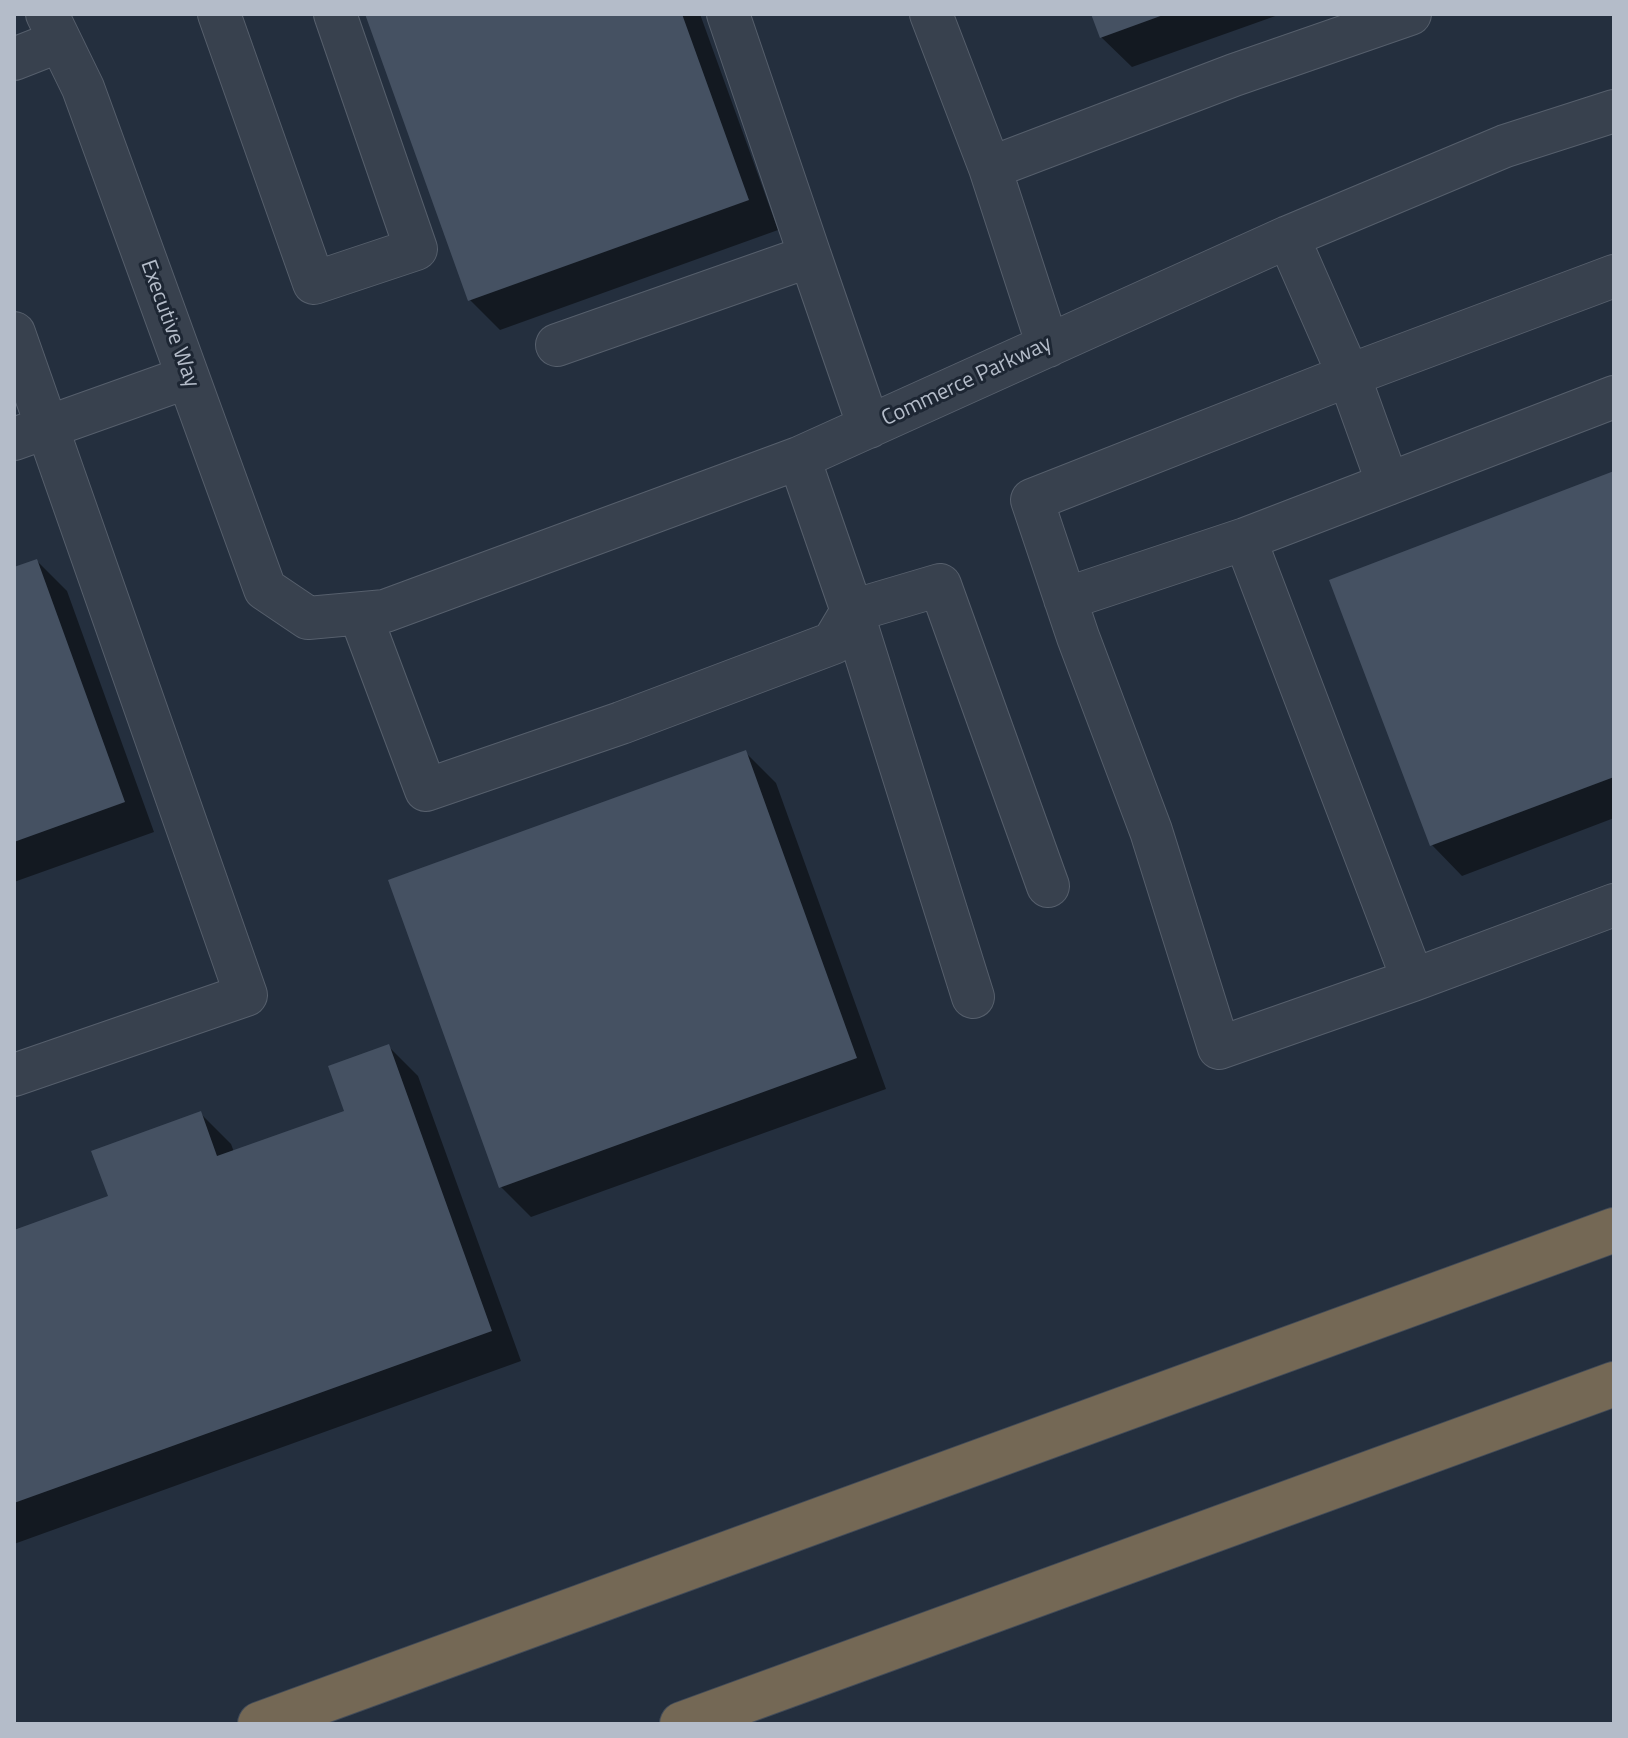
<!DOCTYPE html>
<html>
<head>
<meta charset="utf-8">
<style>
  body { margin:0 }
  #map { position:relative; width:1628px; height:1738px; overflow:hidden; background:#242f3e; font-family:"Titillium Web",sans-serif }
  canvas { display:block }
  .frame { position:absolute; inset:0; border:16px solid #b4bcc9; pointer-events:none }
</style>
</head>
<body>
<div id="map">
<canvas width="1628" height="1738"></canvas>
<div class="frame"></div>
</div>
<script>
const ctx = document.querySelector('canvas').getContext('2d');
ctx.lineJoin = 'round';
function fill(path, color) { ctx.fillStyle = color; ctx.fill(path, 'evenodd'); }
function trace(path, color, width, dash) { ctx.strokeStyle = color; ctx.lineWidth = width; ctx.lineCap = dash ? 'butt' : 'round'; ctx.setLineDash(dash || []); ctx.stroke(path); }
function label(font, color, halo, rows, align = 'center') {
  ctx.font = font + ' "Titillium Web",sans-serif'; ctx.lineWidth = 6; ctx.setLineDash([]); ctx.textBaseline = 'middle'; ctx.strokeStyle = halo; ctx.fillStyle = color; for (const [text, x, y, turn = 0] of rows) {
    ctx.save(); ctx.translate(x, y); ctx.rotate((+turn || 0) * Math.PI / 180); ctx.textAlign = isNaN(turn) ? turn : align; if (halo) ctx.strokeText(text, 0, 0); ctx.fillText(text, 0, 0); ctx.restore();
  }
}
const shadow = new Path2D(`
  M367,14H700L778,230L500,330L470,300Z
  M1093,14H1281L1132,67L1101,37Z
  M1614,473V818L1462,876L1432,845L1331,581Z
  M37,561L67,591L154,832L14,882V569Z
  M746,753L776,783L886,1089L531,1217L501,1187Z
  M388,1046L418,1076L521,1361L14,1544V1232L110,1197L201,1114L231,1144L234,1152L346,1112Z`);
const building = new Path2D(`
  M365,14H682L749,200L468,301Z
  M1091,14H1166L1100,38Z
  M1614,471V777L1430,846L1329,580Z
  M37,559L125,802L14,842V567Z
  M746,750L857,1058L499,1188L388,880Z
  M389,1044L492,1331L14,1503V1230L108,1196L91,1151L201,1111L217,1156L344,1111L328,1066Z`);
const minor = new Path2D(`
  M47,14L83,88L265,589L308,618L385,611L799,458L1288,237L1505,146L1614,111
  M219,14L314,283L416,249L335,14
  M728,14L810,256
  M931,14L990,168L1048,346
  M14,59L60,41
  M990,168L1234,75L1410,14
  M1288,237L1349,376L1388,484
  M1614,276L1342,378L1032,500L1078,637L1151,831L1219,1048L1413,980L1614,905
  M14,333L246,995L14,1075
  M557,345L810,256L869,427
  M14,439L188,377
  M799,458L852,611L940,585L1048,886
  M1245,539L1413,980
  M1065,599L1245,539L1614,397
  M360,614L426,790L621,723L833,643L852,611L973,997`);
const highway = new Path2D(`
  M260,1724L1614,1230
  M682,1724L1614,1384`);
const streetNames = [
  ["Executive Way",169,324,70],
  ["Commerce Parkway",967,382,-25]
];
fill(shadow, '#0007');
fill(building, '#455162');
trace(minor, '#565f6c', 44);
trace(highway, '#434c59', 46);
trace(minor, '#38414e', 42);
trace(highway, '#746855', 44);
label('22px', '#b4bcc9', '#1d2633', streetNames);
</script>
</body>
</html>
